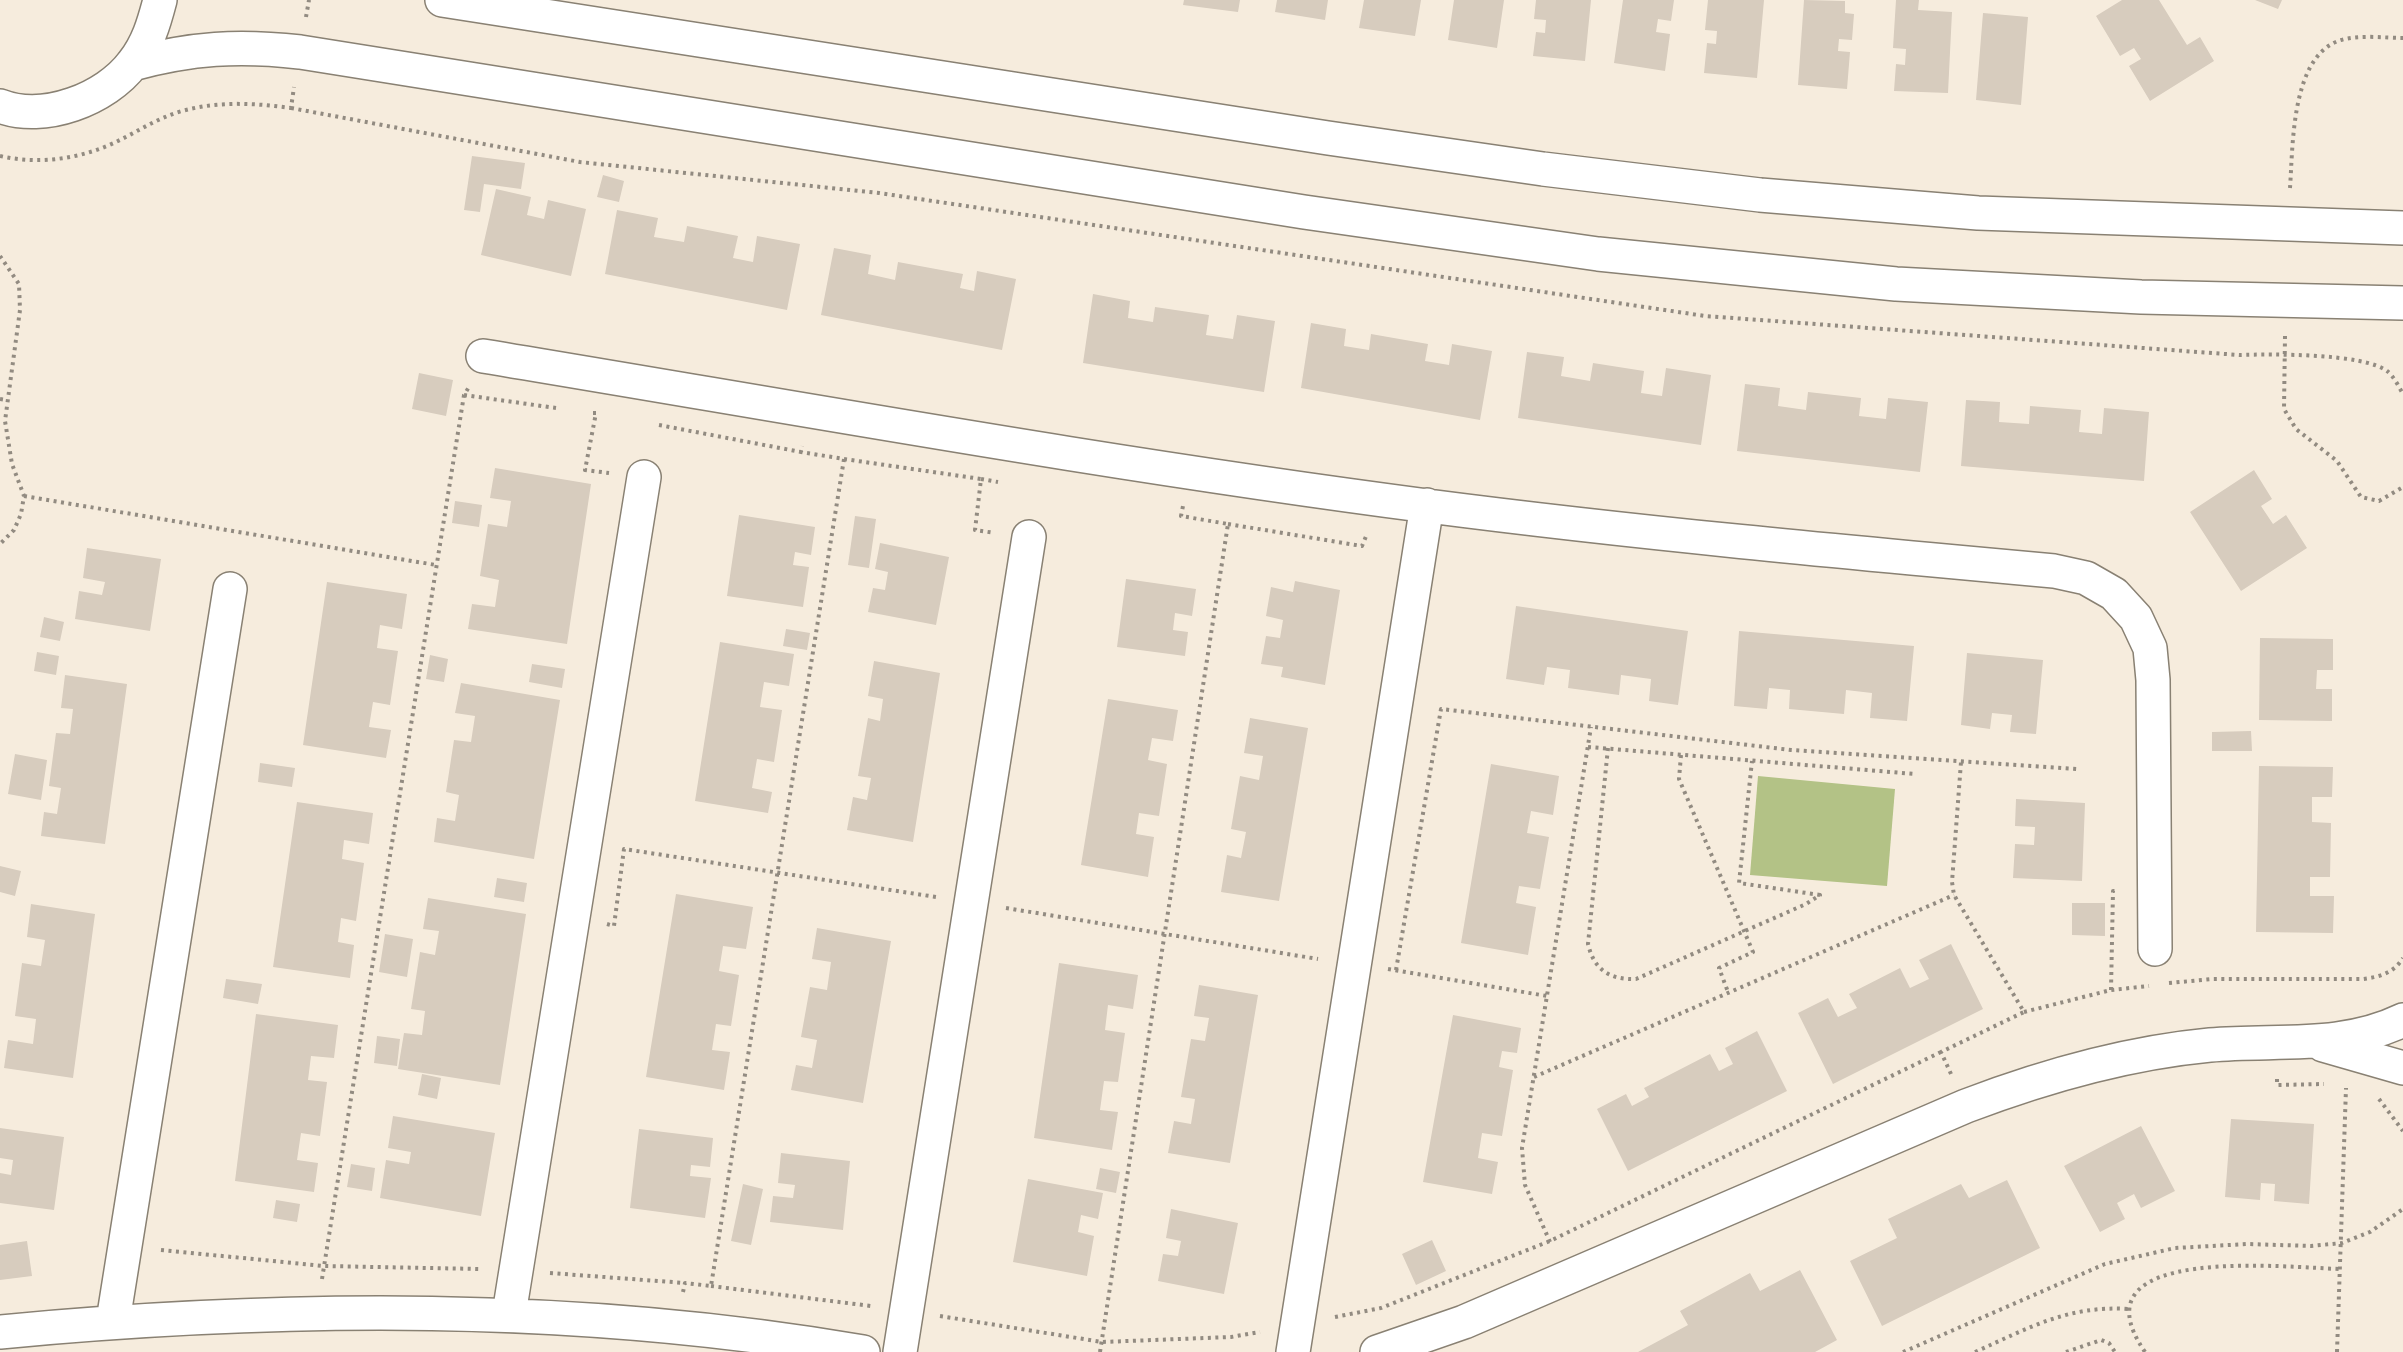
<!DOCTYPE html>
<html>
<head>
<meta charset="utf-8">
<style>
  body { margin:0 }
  canvas { display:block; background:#f6ecdd }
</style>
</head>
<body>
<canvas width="2403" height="1352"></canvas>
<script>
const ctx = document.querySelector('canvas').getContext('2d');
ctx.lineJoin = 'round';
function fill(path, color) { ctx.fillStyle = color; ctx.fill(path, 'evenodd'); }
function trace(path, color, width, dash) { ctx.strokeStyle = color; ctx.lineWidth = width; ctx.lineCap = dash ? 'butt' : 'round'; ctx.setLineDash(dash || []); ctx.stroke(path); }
const green = new Path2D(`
  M1758,776L1895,789L1887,886L1750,875Z`);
const building = new Path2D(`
  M1184,0H1240L1238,12L1183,5Z
  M1277,0H1328L1325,20L1275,12Z
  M1364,0H1421L1415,36L1359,28Z
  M1454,0H1504L1497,48L1448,40Z
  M1536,0H1591L1585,61L1533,56L1536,32L1545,33L1546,20L1534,19Z
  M1623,0H1674L1671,21L1658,19L1656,32L1670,34L1665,71L1614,63Z
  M1708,0H1764L1757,78L1704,73L1707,43L1716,44L1717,31L1705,30Z
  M1804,0L1845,1V13L1854,14L1852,40L1839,39L1838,51L1850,52L1847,89L1798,85Z
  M1896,0H1919L1918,10L1952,12L1948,93L1894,91L1896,64L1905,65L1906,49L1893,48Z
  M2122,0H2159L2187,45L2200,37L2214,61L2150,101L2129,66L2141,59L2134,48L2120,56L2096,16Z
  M2255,0H2282L2278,9Z
  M1983,13L2028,17L2021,105L1976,100Z
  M472,156L525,163L521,189L484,184L480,212L464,210Z
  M603,175L624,181L619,202L597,197Z
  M496,189L531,197L527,215L544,219L548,200L586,209L571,276L481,255Z
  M617,210L658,218L654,237L684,242L687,226L738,236L733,258L753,262L757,236L800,244L787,310L605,274Z
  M834,248L871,255L868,274L895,280L898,262L963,274L960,288L974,291L977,271L1016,279L1002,350L821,315Z
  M1093,294L1130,301L1128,318L1153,322L1155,307L1209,315L1206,335L1233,339L1237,315L1275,321L1264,392L1083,363Z
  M1311,323L1346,329L1344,346L1369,350L1371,334L1428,344L1425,361L1449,365L1452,344L1492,351L1480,420L1301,388Z
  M1527,352L1564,357L1561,376L1590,381L1593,363L1644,371L1641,393L1662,396L1666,368L1711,375L1701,445L1518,418Z
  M419,373L453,380L446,416L412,409Z
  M1745,384L1780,388L1778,406L1806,410L1808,392L1861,398L1859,416L1886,419L1888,398L1928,402L1920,472L1737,451Z
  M1966,400L2000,402L1999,422L2029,424L2030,406L2081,410L2079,432L2102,434L2104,408L2149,412L2144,481L1961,466Z
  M495,468L591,484L567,644L468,629L472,604L495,607L499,580L480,576L488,524L507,527L511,501L490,498Z
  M2254,470L2272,499L2261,506L2273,524L2286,515L2307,548L2241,591L2190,512Z
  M455,501L482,505L479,527L452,523Z
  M739,515L815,527L811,555L795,552L793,565L809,567L803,607L727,596Z
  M855,516L876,519L869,568L848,565Z
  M880,543L949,557L936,625L868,612L873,588L885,590L888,572L875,569Z
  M87,548L161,559L150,631L75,619L79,591L102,595L105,582L83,578Z
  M1126,579L1196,589L1192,616L1175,613L1173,630L1188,632L1185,656L1117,647Z
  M1295,581L1340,590L1325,685L1281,677L1283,667L1261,664L1266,636L1280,638L1283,620L1266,616L1271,587L1293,592Z
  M327,582L407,594L402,629L380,625L377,648L398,651L390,705L373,702L369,727L391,730L386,758L303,745Z
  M1516,606L1688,631L1678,705L1649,701L1651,679L1621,675L1619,695L1568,688L1570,670L1547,667L1544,685L1506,679Z
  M44,617L64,622L60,641L40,637Z
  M786,629L810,633L807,650L783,646Z
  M1739,631L1914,646L1907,721L1870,718L1872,693L1846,690L1844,714L1789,709L1790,690L1769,688L1767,709L1734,706Z
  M2260,638L2333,639V670H2317L2316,689H2332V721L2259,720Z
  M720,642L794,654L789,686L764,682L760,707L782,710L774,762L757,759L752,788L772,792L768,813L695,801Z
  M37,652L59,656L56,675L34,671Z
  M1967,653L2043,660L2036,734L2010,732L2012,715L1992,713L1990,729L1961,725Z
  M430,655L448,659L444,682L426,679Z
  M874,661L940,673L913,842L847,830L853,797L867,800L871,778L858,776L868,718L880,721L883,699L868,696Z
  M532,664L565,669L562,688L529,682Z
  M65,675L127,684L105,844L41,836L44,812L57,814L61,788L49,786L56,733L70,734L73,709L61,708Z
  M461,683L560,700L534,859L434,842L437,818L455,821L459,795L446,792L454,740L471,742L475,716L455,713Z
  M1108,699L1178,710L1173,741L1152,738L1148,760L1167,764L1159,816L1139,813L1136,834L1154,837L1148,877L1081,865Z
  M1250,718L1308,728L1279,901L1221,892L1227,855L1241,858L1246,832L1231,829L1240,776L1259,780L1263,756L1244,753Z
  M2251,731L2252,751H2212V732Z
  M15,754L47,760L41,800L8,794Z
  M260,763L295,768L292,787L258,782Z
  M1491,764L1559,776L1553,815L1531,811L1527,833L1549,837L1540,889L1519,886L1516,903L1536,907L1528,955L1461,943Z
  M2259,766L2333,767L2332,797H2312V822L2331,823L2330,877H2310V896H2334L2333,933L2256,932Z
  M2016,799L2085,803L2082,881L2013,878L2015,844L2034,845L2035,827L2015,826Z
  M297,802L373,813L369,844L344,840L342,859L364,863L356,921L341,918L338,942L354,945L350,978L273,967Z
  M0,866L21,871L15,896L0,892Z
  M497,878L527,883L524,902L494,897Z
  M676,894L753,907L746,949L723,946L719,971L739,975L731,1026L716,1024L712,1050L730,1052L724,1090L646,1077Z
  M428,898L526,914L500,1085L398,1069L404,1033L422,1035L425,1011L411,1009L420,952L435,955L439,931L423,929Z
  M2072,903H2105V936L2072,935Z
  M31,904L95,914L73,1078L4,1068L8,1040L33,1044L36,1019L15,1016L22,963L41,966L45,940L27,937Z
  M817,928L891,941L863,1103L791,1090L796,1065L812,1068L817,1040L801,1037L810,987L827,990L831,962L812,959Z
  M385,934L413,939L407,977L379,972Z
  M1951,944L1983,1009L1833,1084L1798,1013L1828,998L1838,1017L1857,1008L1849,994L1900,968L1910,988L1929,979L1919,960Z
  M1059,963L1138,975L1133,1009L1108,1005L1105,1030L1125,1033L1118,1082L1104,1081L1100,1110L1118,1112L1112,1150L1034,1138Z
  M226,979L262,984L258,1004L223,998Z
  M1199,985L1258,995L1230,1163L1168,1153L1174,1121L1191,1124L1195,1099L1181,1097L1191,1039L1205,1041L1209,1018L1194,1016Z
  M256,1014L338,1025L334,1058L311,1056L308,1080L327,1082L320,1136L301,1133L297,1160L318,1163L314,1192L235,1181Z
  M1453,1015L1521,1028L1517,1053L1502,1051L1499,1067L1513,1070L1502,1136L1482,1133L1478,1158L1498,1162L1492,1194L1423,1182Z
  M1757,1031L1787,1091L1628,1171L1597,1109L1626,1094L1632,1106L1649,1097L1644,1088L1710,1054L1719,1071L1733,1064L1725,1048Z
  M377,1036L400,1039L397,1066L374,1063Z
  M422,1074L441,1078L437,1099L418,1095Z
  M393,1116L495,1133L481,1216L380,1198L386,1160L409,1164L411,1152L388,1148Z
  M2231,1119L2314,1124L2309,1204L2274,1201L2275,1184L2261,1183L2260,1200L2225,1197Z
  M2141,1126L2175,1191L2141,1208L2134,1194L2117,1203L2125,1219L2100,1232L2064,1166Z
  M0,1128L64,1137L54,1210L0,1203V1173L11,1175L13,1160L0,1158Z
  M639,1129L713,1138L710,1167L691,1165L690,1176L711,1178L705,1218L630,1208Z
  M781,1153L850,1161L843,1230L770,1222L773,1196L793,1198L795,1185L778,1183Z
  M351,1164L375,1168L372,1191L347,1187Z
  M1100,1168L1120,1172L1116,1193L1096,1189Z
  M1028,1179L1103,1193L1098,1219L1081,1215L1078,1232L1094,1236L1087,1276L1013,1262Z
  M2007,1180L2040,1248L1882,1326L1850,1261L1897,1238L1888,1219L1961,1184L1969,1198Z
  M743,1184L763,1189L751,1245L731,1241Z
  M276,1200L300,1204L297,1222L273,1218Z
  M1171,1209L1238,1223L1224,1294L1158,1281L1163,1254L1178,1256L1181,1241L1166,1238Z
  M1432,1240L1446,1271L1416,1285L1402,1254Z
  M27,1241L32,1276L0,1280V1245Z
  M1800,1270L1837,1340L1815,1352H1638L1688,1325L1680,1311L1750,1273L1760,1291Z`);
const path = new Path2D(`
  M306,17L309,0
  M291,108L580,162L879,193L1705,316L2239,355C2271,354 2363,353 2387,371C2393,375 2399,387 2403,394
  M0,156C36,164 73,160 107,146C133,135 154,119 182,111C218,101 254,103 291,108L294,87
  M2290,188C2293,146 2291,59 2338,41C2357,34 2384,38 2403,38
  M0,256L19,284L20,310L5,421L12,464L24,496L21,514L14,530L0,544
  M2285,336L2284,409L2296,429L2337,461L2361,497L2379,501L2403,487
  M464,395L556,408
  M0,399L6,400
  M593,413H596L585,470L609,473
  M659,425L801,452
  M844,459L981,479L975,530L995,533
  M981,479L998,482
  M24,496L436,565
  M1228,524L1362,546L1367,534
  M1588,747L1915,774
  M1608,748L1588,944C1594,970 1610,980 1636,979L1806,904L1820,895L1739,883L1752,761
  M1681,755L1679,779L1753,952L1719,968L1728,992
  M1006,908L1318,959
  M607,924L614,926L624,849L936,897
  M1388,969L1547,996
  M1396,970L1441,709L1791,750L2077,769
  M2169,983L2213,979H2363C2379,977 2394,973 2403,958
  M2111,990L2113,891H2118
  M2024,1012L2111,990L2149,986
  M1951,1074L1941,1052L2024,1012L1954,895L1952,882L1961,762
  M1534,1077L1954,895
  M2277,1079V1085L2324,1084
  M2379,1099L2403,1131
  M1550,1242L1525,1185L1522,1148L1591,727
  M161,1250L324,1266L480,1269
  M550,1273L685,1283
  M322,1279L464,395L469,387
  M711,1286L871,1306
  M683,1292L685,1283L711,1286L844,459L801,452L802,446
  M940,1316L1102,1342L1231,1337L1260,1332
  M1335,1317L1381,1308L1550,1241L1941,1052
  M1100,1352L1228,524L1181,516L1183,506
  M1903,1352L2105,1264L2175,1248L2247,1244L2311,1246L2342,1243L2370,1232L2403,1209
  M1975,1352C2029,1328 2068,1305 2129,1309
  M2066,1352L2101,1340L2109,1343L2115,1352
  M2145,1352C2069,1242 2289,1268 2341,1269
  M2337,1352L2346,1088`);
const minor = new Path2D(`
  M442,0L1328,138L1543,169L1760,195L1978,213L2403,228
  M132,64C192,48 238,45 300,52L1304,212L1598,254L1896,284L2141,297L2403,303
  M0,106C44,123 106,99 133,63C148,44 154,23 160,0
  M483,356C798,408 1112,465 1428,506C1636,533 1845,552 2054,571L2086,578L2114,594L2136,618L2150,648L2153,680L2155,949
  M2323,1045L2403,1068
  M509,1314L644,477
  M113,1321L230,589
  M0,1332C288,1305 576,1303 863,1352
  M900,1352L1029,537
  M1293,1352L1427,505
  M1377,1352L1464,1322L1966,1106C2045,1076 2125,1053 2210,1045C2276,1039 2341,1050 2403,1020`);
fill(green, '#b3c286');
fill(building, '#d7ccbe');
trace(minor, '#898173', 36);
trace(path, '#928b81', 4, [3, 4.5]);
trace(minor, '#fff', 33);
</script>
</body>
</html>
